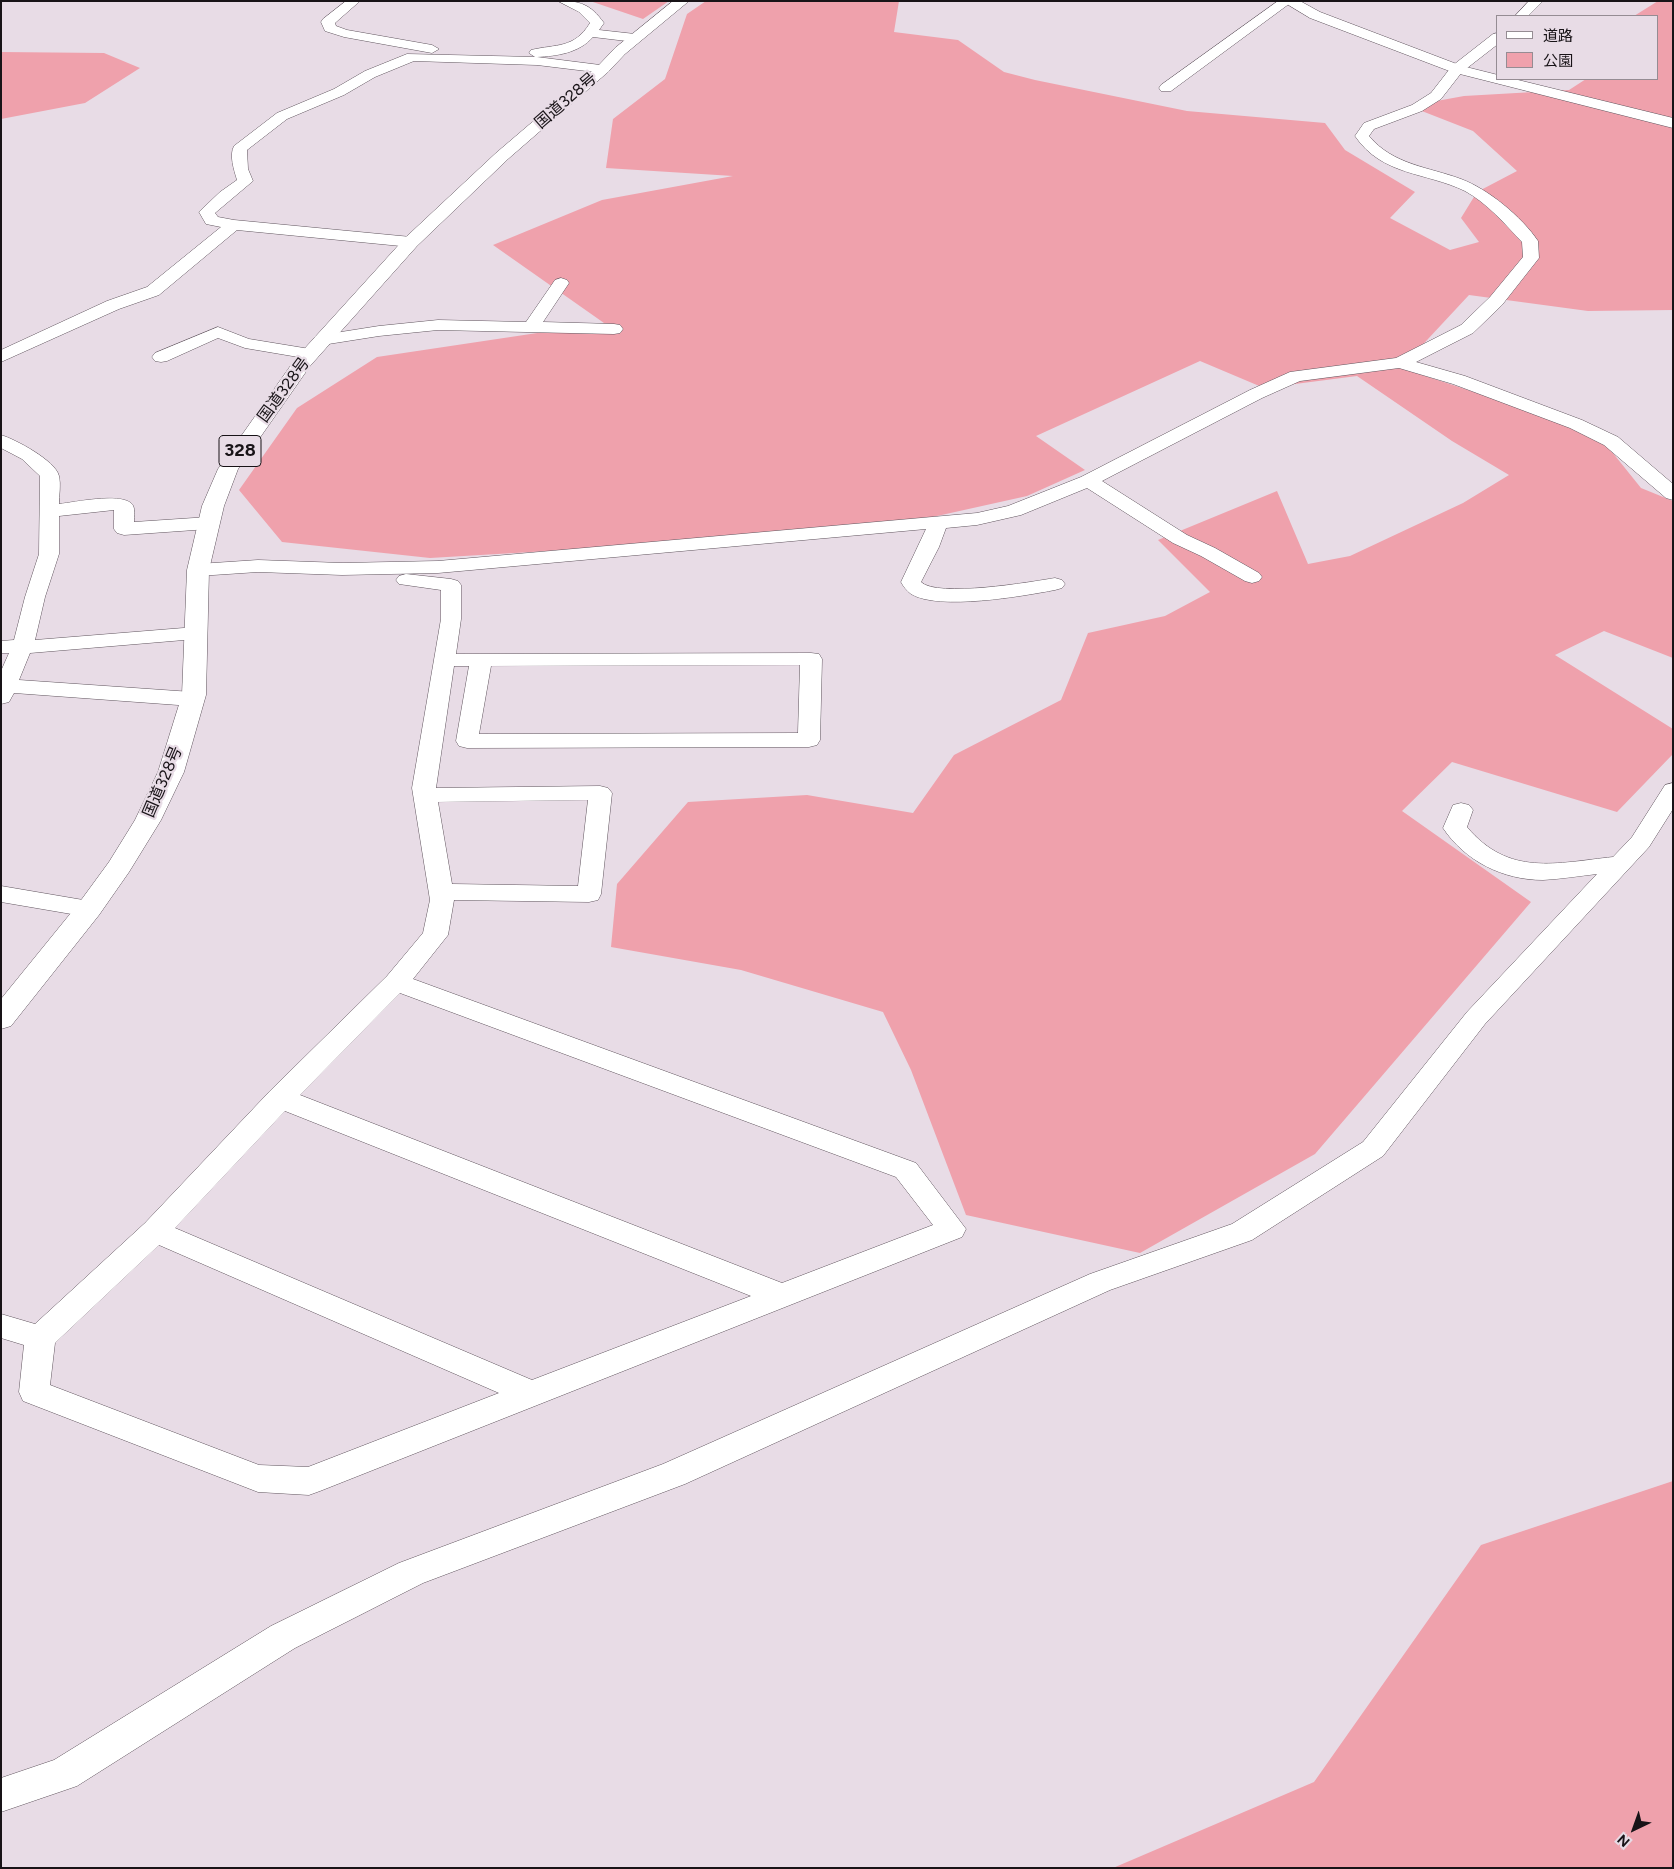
<!DOCTYPE html>
<html>
<head>
<meta charset="utf-8">
<style>
  body { margin:0 }
  #map { position:relative; width:1674px; height:1869px; overflow:hidden; background:#e8dce6; font-family:Figtree,"Noto Sans JP",sans-serif }
  canvas { display:block }
  .frame { position:absolute; inset:0; border:2px solid #181317; pointer-events:none }
  .legend { position:absolute; left:1496px; top:15px; width:162px; height:65px; box-sizing:border-box; background:#e8dce6; border:1px solid #958c93; margin:0; padding:6px 9px; list-style:none; font-size:15px; color:#181317 }
  .legend li { display:flex; align-items:center; gap:10px; height:25px }
  .legend b { width:25px; border:1px solid #958c93 }
  .north { position:absolute; left:1609px; top:1804px; width:50px; height:50px; -webkit-text-stroke:4px #e8dce6; paint-order:stroke; rotate:222deg; font-size:14px; font-weight:700; line-height:20px; text-align:center; color:#181317 }
  .north::after { content:''; display:block; margin:auto; width:18px; height:22px; background:#181317; clip-path:polygon(50% 0,100% 100%,50% 72%,0 100%) }
</style>
</head>
<body>
<div id="map">
<canvas width="1674" height="1869"></canvas>
<div class="frame"></div>
<ul class="legend">
<li><b style="height:6px;background:#fff"></b>道路</li>
<li><b style="height:14px;background:#efa1ac"></b>公園</li>
</ul>
<div class="north">N</div>
</div>
<script>
const ctx = document.querySelector('canvas').getContext('2d');
ctx.lineJoin = 'round';
function fill(path, color) { ctx.fillStyle = color; ctx.fill(path, 'evenodd'); }
function trace(path, color, width, dash) { ctx.strokeStyle = color; ctx.lineWidth = width; ctx.lineCap = dash ? 'butt' : 'round'; ctx.setLineDash(dash || []); ctx.stroke(path); }
function label(font, color, halo, rows, align = 'center') {
  ctx.font = font + ' Figtree,"Noto Sans JP",sans-serif'; ctx.lineWidth = 4.5; ctx.setLineDash([]); ctx.textBaseline = 'middle'; ctx.strokeStyle = halo; ctx.fillStyle = color; for (const [text, x, y, turn = 0] of rows) {
    ctx.save(); ctx.translate(x, y); ctx.rotate((+turn || 0) * Math.PI / 180); ctx.textAlign = isNaN(turn) ? turn : align; if (halo) ctx.strokeText(text, 0, 0); ctx.fillText(text, 0, 0); ctx.restore();
  }
}
const green = new Path2D(`
  M590,1H669L643,19Z
  M706,1H899L894,32L958,40L1004,72L1035,80L1187,111L1325,123L1345,150L1415,192L1390,218L1450,250L1479,242L1461,218L1477,192L1517,171L1473,131L1409,106L1464,96L1569,90L1586,79H1658V16H1634L1658,1H1673V310L1588,311L1469,295L1401,368L1596,432L1641,488L1673,501V658L1604,631L1555,655L1673,729V754L1617,812L1452,762L1402,811L1531,902L1315,1154L1140,1253L966,1215L911,1070L883,1012L741,970L611,947L617,884L688,802L807,795L913,813L954,755L1061,700L1088,633L1165,616L1210,592L1158,540L1277,491L1308,564L1350,556L1463,503L1509,475L1452,441L1357,376L1264,388L1200,361L1036,436L1085,470L1027,496L883,528L700,542L430,558L282,542L239,490L297,408L377,357L604,323L493,245L602,200L733,176L606,168L613,119L665,79L687,14Z
  M1,52L104,53L140,68L85,103L1,119Z
  M1673,1481V1868H1113L1314,1782L1481,1545Z`);
const street = new Path2D(`
  M346,1H360L335,23L336,26L347,30L432,45L439,49L432,53L344,37L325,31L321,22L323,19Z
  M558,1C581,1 590,4 604,23L599,30L635,34L642,38L635,42L593,37C579,53 557,56 537,57L608,66L610,69L608,72L603,73L537,65L414,61L375,77L344,95L287,119L247,150L248,169L253,181L215,213L218,217L234,220L411,237L417,239L419,242L417,245L411,247L237,230L159,295L119,309L1,362V350L107,301L147,287L221,227L206,224L199,212L220,192L237,180C234,170 229,155 234,146L277,113L334,89L365,71L407,54L535,57L529,53L531,50C556,44 574,49 590,23L579,12Z
  M1278,1H1293L1171,91H1161L1159,88L1161,85Z
  M1529,1H1543L1528,16H1515Z
  M1498,33V44L1462,72L1441,99L1422,111L1374,129L1369,136C1393,165 1429,167 1461,179C1488,189 1522,217 1538,241L1539,258L1502,305L1473,333L1416,362L1465,376L1582,420L1618,437L1673,484V500L1666,498L1604,445L1570,428L1453,384L1399,368L1300,381L1262,398L1102,481L1187,535L1215,548L1259,573L1262,577L1259,581L1252,583L1245,581L1201,556L1173,543L1087,488L1021,515L977,525L946,528L939,547L921,582C937,598 1031,582 1055,578L1062,580L1065,584L1062,588L1055,590C1023,596 939,611 911,594C907,591 903,586 901,582L926,529L438,573L342,575L258,572L198,576L191,574L188,570L191,566L198,564L258,560L342,563L438,561L977,513L1008,506L1081,477L1250,390L1290,372L1396,358L1461,325L1490,297L1523,257L1522,242C1505,224 1487,203 1465,191C1426,172 1382,176 1355,136L1364,123L1412,105L1431,93L1452,66L1493,34Z
  M561,278L567,280L569,283L543,322L614,324L620,325L623,329L620,333L614,334L438,330L379,336L322,345L316,344L313,340L316,336L322,335L379,326L438,320L526,322L555,280Z
  M218,327L249,339L310,349L316,350L319,354L316,358L310,359L245,348L218,338L167,361L161,362L155,361L152,357L155,353Z
  M1,435C15,439 56,461 59,476C61,484 59,496 59,504C76,502 118,493 131,503C136,507 134,517 134,522L209,517L216,519L219,523L216,527L209,529L124,535L117,533L114,529V510L59,516V554L45,597L35,640L196,627L203,629L207,633L203,637L196,639L30,653L19,680L192,692L200,694L203,699L200,704L192,706L14,693L9,702L1,704V671L9,653H1V641L14,640L25,597L39,554L40,476L22,459L1,448Z
  M406,574L451,579L458,581L461,585V619L456,654L811,653L819,654L822,659L820,740L817,745L809,747L467,748L459,746L456,741L469,666H454L436,788L600,786L608,788L612,793L601,894L598,900L589,902L454,900L448,935L413,979L916,1163L966,1229L962,1237L320,1491L309,1495L258,1492L23,1401L19,1392L24,1345L1,1338V1314L35,1324L145,1223L270,1091L387,976L423,933L430,900L412,788L441,619V590L399,584L396,580L399,576ZM800,665L798,733L479,734L491,666ZM588,800L578,886L452,884L438,802ZM400,993L896,1177L933,1225L782,1283L300,1095ZM285,1111L751,1296L532,1380L175,1228ZM159,1245L499,1393L308,1467L259,1465L50,1385L55,1343Z
  M1673,783V809L1649,847L1485,1024L1383,1156L1252,1240L1110,1290L685,1484L423,1583L295,1648L77,1786L1,1812V1778L54,1760L271,1626L399,1563L663,1464L1090,1274L1232,1224L1363,1142L1467,1012L1597,874C1579,876 1561,879 1543,880C1503,880 1465,861 1443,828L1453,805L1461,803L1469,805L1473,810L1467,827C1509,877 1556,863 1613,857L1632,837L1665,785Z
  M1,886L89,901L98,903L101,909L98,915L89,917L1,902Z`);
const secondary = new Path2D(`
  M1282,1H1300L1320,12L1462,66L1498,75V79H1514L1673,118V128L1452,72L1310,18Z`);
const highway = new Path2D(`
  M673,1H689L625,54L608,72L508,159L417,246L310,366L238,469L224,506L209,570L206,695L184,772L161,820L129,872L99,915L11,1026L1,1029V999L79,903L109,862L135,820L158,772L182,695L187,570L202,506L218,469L296,358L405,238L496,153L598,66L615,48Z`);
const farStreetnames = [
  ["国道328号",566,101,-41],
  ["国道328号",284,390,-54],
  ["国道328号",163,782,-67]
];
const shields = [
  [240,451,42]
];
const shieldNames = [
  ["328",240,451]
];
fill(green, '#efa1ac');
trace(street, '#60555e', 1);
trace(secondary, '#60555e', 1);
trace(highway, '#60555e', 1);
fill(street, '#fff');
fill(secondary, '#fff');
fill(highway, '#fff');
label('16px', '#181317', '#e8dce6', farStreetnames);
for (const [x, y, w] of shields) { const box = new Path2D(); box.roundRect(x - w / 2, y - 15.5, w, 31, 4); ctx.fillStyle = '#e8dce6'; ctx.fill(box); trace(box, '#181317', 1); }
label('bold 18px', '#181317', null, shieldNames);
</script>
</body>
</html>
